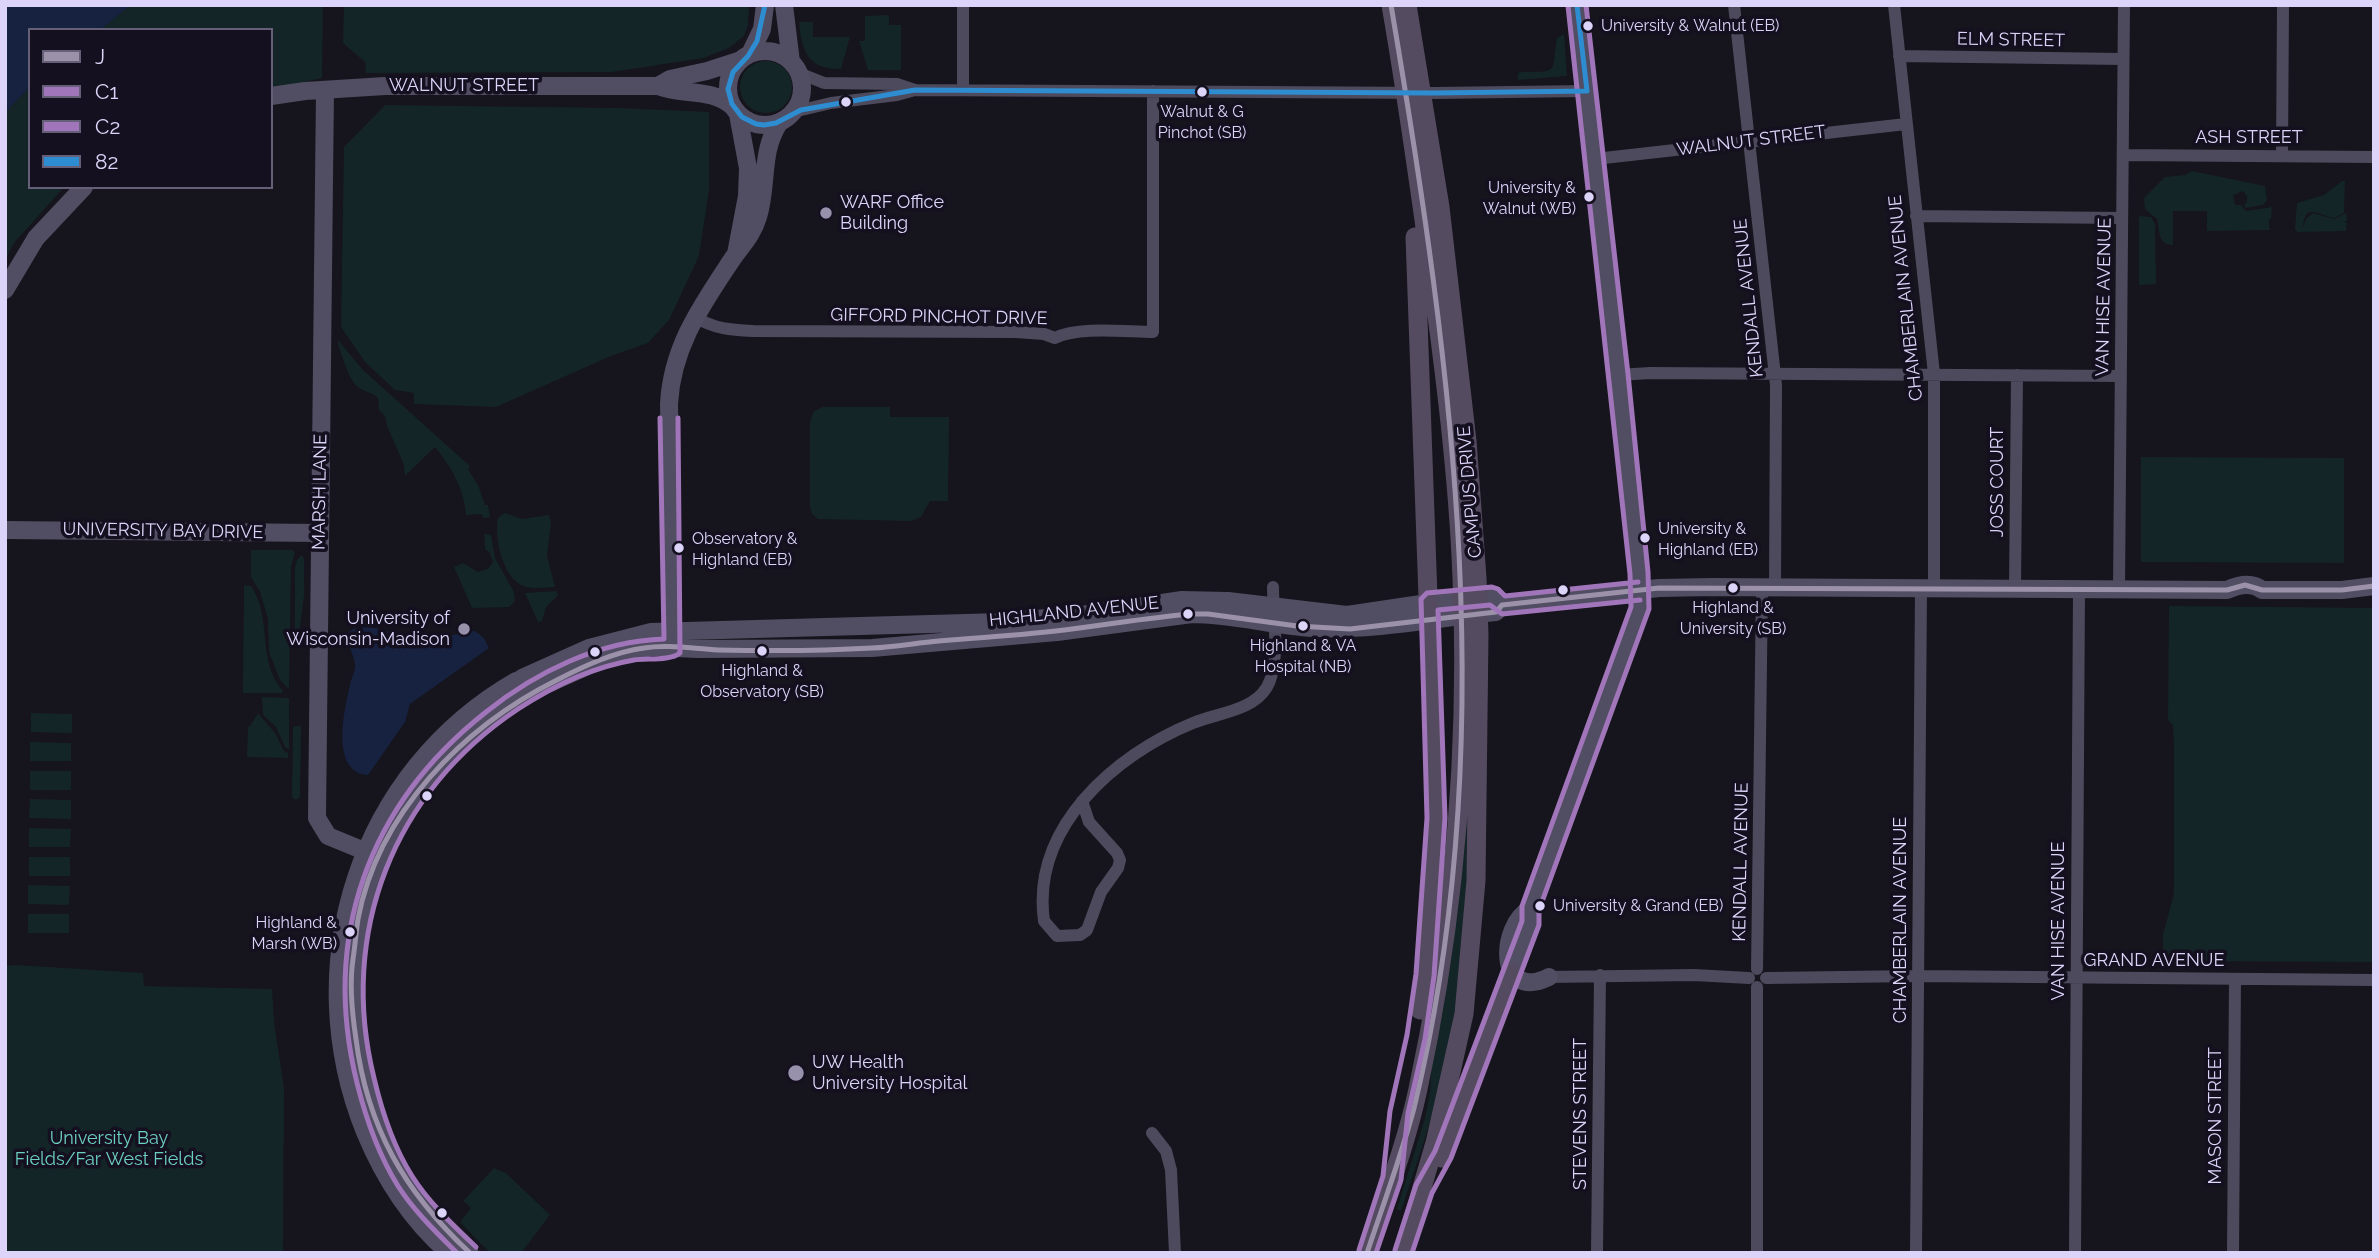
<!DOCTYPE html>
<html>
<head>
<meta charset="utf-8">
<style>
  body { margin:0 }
  #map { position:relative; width:2379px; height:1258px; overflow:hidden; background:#16141c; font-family:Raleway,sans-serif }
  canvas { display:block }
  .frame { position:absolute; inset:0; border:7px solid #ddd5f9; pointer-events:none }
  .legend { position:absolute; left:28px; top:28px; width:245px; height:161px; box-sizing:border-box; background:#151020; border:2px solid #655f77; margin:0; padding:9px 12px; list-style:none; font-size:21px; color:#ddd5f9 }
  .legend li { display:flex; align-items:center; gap:14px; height:35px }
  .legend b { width:35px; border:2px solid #655f77 }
</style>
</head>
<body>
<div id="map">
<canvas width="2379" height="1258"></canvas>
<div class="frame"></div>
<ul class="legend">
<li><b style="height:9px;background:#9b92aa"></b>J</li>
<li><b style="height:9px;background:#a175ba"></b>C1</li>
<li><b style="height:9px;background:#a175ba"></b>C2</li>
<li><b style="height:9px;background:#2d8dd0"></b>82</li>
</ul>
</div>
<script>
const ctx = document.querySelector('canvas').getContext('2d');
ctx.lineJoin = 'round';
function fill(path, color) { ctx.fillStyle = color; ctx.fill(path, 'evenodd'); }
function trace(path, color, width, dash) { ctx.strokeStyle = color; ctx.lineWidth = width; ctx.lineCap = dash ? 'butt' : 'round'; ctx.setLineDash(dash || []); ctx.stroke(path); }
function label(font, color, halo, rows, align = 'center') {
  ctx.font = font + ' Raleway,sans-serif'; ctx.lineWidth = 7; ctx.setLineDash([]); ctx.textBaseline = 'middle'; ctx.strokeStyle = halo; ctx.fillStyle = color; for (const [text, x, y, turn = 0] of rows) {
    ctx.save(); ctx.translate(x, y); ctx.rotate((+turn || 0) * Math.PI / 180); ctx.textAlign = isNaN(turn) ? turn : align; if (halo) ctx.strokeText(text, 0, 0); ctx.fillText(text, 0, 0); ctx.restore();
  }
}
const green = new Path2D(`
  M131,5H323L322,78L271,89V30H100Z
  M344,5H749L748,25L744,36L729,48L703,58L612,72L366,73L365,62L343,43Z
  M889,15V25H901V70H868L859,41H865V16Z
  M799,22H813V37H850L841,69C807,69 802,52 799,22Z
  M1564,34L1567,76L1518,80V74L1520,72C1561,72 1551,73 1557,38Z
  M740 87a26 26 0 1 1 52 0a26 26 0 1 1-52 0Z
  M30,87V187H64L14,243L5,260V113Z
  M385,105L619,108L709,112V190L699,256L669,320L648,343L611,356L496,407L414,404V393L395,390L365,362L341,327L344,147Z
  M2192,171L2265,186L2267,200L2263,205L2245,208L2244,204L2247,203V196L2243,191L2233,195L2235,205H2241L2246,211L2272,207L2271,218L2269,220V228L2271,230L2207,231V211H2173V245C2157,245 2160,230 2157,219L2145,209L2144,198L2165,177L2185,175Z
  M2342,181H2345L2344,213L2334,218C2320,216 2304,201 2303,228L2306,219L2313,213L2334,219L2346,213L2347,221L2344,222L2347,223L2346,231L2297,232L2295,229L2297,203L2324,195Z
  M2139,216L2151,217L2155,224L2156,284L2139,285Z
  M338,340L363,370L470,466L468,469L478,485L485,505H488L490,517L483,518L482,514L466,515C464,488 451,467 435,447L405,476L404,465L387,426L385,416L379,410L378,398C372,392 364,392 358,387C348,379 343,357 338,345Z
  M823,407H890V417H949L948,501H930L921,517L911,521L818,519L812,514L810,507V421L814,411Z
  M2141,457L2344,458V563L2141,562Z
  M505,513L522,519L549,515L551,522L547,556L555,587C544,587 531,590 521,585C502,575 494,537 498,518Z
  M484,534L491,535L495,558L514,592L515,601L509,607L472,608L454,567L463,563L478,572L488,569L493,562L490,553L485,549Z
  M251,550H292L295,552L291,567L289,689L280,680L269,652L268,619L260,592L251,577Z
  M302,555L304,559V596L299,634H295V568L297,560Z
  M244,585L251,586C273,618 256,660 283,691L282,693H243Z
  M556,591L558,595L546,607L542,621L538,622L525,593Z
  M2169,606L2374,608V962L2163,961V934L2174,894V749L2173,725L2168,720Z
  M262,697L289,698V750L285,747L276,727L263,715Z
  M31,713L72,714V733L31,732Z
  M258,713L275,733L284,751L288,753V758L247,757L248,727L250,726Z
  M295,726H301L300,797L296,800L292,797L293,728Z
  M30,742L71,743V761H30Z
  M30,771H71V790H30Z
  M1467,777C1469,869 1468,963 1448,1053C1437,1106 1418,1159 1401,1211L1397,1209L1425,1118L1430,1092L1432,1057Z
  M30,799L71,800V819L29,818Z
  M29,828L71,829L70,847H29Z
  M29,857H70V876H29Z
  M28,885L70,886L69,905L28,904Z
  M28,914H69V933H28Z
  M17,965L143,973L144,986L272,989L274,1022L284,1088L283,1253H5V966Z
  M494,1168L506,1173L550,1215L521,1253H490L460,1222L471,1208L463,1201Z`);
const water = new Path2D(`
  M5,5H131L100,30H30V87L5,113Z
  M369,627C387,629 402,638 419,640C438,642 456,632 475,631L484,638L489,648L410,704L405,722L368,775C330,773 344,710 350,685C351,679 356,670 355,664C353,654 348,644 346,633L356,628Z`);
const street = new Path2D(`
  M1734,5L1776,385L1775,587
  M1894,5L1934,374V588
  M1899,56L2123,59
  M799,73L824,83L897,84L915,90
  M963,90V5
  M793,112L831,103L897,95L915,90L1434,93L1587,91
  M2123,155L2374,157
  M2282,156L2283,5
  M1595,159L1906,124
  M1916,216L2122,218
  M695,317C714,329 732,330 753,331L1016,332L1044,334L1055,338C1079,326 1126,332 1153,332V91
  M1619,375L1650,373L2120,376
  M2015,589L2017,375
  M2119,589L2124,5
  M1082,801L1089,822L1117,853L1120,860L1118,868L1101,892L1087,930L1080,935L1057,936L1044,921C1031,828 1114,755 1193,723C1217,713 1253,711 1267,687C1281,662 1273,615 1273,587
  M1757,969L1762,587
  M1549,977L1694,975L1749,978
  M1766,978L1918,976L2374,980
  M1757,987V1253
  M1152,1133L1166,1151L1171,1170L1175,1253
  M1597,1253L1600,975
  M1916,1253L1921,588
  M2075,1253L2079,590
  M2233,1253L2235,979`);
const secondary = new Path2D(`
  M784,5L791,62
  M728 88a37 37 0 1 1 74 0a37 37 0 1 1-74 0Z
  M750,54L762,29L765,5
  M658,86L670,79L707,71L741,60
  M325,90L317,818L328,836L379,857
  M271,96L305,91L385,86H658C682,96 712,87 733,107
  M736,254L747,196L748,168L738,114
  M5,290L36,238L84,187
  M5,530L320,533
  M673,641L669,404C672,346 702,305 733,258C743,244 753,234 758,217C768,185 760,152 779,123
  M522,678L589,648L651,632L1000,622L1082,615L1182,600L1228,601L1347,615L1448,600L1493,596L1502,605
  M532,691L603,659L651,647L698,649L872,648L1057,632L1192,614C1233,614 1273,626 1314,628C1375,631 1435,618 1496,612L1502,605L1659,588L1712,587L2227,590C2238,585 2252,582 2262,590H2342L2374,586
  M1530,909C1500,925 1496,1003 1549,977
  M1512,973L1531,922L1530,909L1640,608L1639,573L1619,375L1577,5
  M449,1253C411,1220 384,1178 365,1132C297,965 359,771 516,681
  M470,1253C448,1232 426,1212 409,1187C393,1162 381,1133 371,1105C319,947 380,778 526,694`);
const primary = new Path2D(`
  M1415,237L1436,818L1432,899L1420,1010
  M1442,1158L1512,973
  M1367,1253C1385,1199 1406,1145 1418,1089C1454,922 1469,749 1462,578C1458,473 1444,367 1430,263C1418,176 1406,91 1391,5
  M1403,1253L1435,1143L1464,1014L1476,881L1479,635L1477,578L1467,441L1440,207L1407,5`);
const bus1 = new Path2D(`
  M470,1253C405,1193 367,1127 356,1039C352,1013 349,985 353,959C355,946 356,932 358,919C378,813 463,727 557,680C584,666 614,652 644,648C668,644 694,649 718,650C769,651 821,651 872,648C894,647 916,643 939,641C983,637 1028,635 1072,629C1112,624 1152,617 1192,614H1208L1297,626L1350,629L1496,612L1502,605L1659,588L2227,590L2245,585L2262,590H2342L2374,586
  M1367,1253C1383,1205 1401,1157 1414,1108C1503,742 1453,370 1391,5`);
const bus2 = new Path2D(`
  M476,1247C453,1225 429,1203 412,1176C393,1146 382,1112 374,1078C338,933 393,792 518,709C553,686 593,667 634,660C647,658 670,661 680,653L678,418
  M1376,1253L1401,1180L1408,1113L1425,1039L1434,976L1445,818L1438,610L1490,605L1502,614L1640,600
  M1412,1253L1432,1193L1451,1158L1539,925V910L1649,609L1648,572L1628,374L1586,5`);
const bus3 = new Path2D(`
  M1359,1250L1383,1176L1390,1111L1407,1035L1416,974L1427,818L1421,599L1427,593L1492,587L1498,589L1505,596L1638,582
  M1395,1250L1416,1185L1435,1151L1522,921V906L1631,607L1630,574L1568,6
  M457,1253C436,1232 414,1211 398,1186C378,1154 366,1119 357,1083C321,937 368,805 486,712C536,672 599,641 664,639L660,418`);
const bus4 = new Path2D(`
  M765,5L757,41L748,56L733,72L728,89L732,104L742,117L756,124L764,125L776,123L801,110L915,90L1434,93L1587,91L1577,5`);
const markers = [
  [1588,26,6,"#ddd5f9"],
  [1202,92,6,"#ddd5f9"],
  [846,102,6,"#ddd5f9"],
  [1589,197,6,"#ddd5f9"],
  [826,213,7,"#9791ac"],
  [1645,538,6,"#ddd5f9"],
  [679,548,6,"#ddd5f9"],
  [1733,588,6,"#ddd5f9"],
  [1563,590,6,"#ddd5f9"],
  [1188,614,6,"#ddd5f9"],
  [1303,626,6,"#ddd5f9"],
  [464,629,7,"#9791ac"],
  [762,651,6,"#ddd5f9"],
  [595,652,6,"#ddd5f9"],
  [427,796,6,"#ddd5f9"],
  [1540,906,6,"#ddd5f9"],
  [350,932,6,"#ddd5f9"],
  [796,1073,9,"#9791ac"],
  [442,1213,6,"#ddd5f9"]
];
const busNames = [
  ["University & Walnut (EB)",1601,26],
  ["Walnut & G",1202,112,"center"],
  ["Pinchot (SB)",1202,133,"center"],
  ["University &",1576,188,"right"],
  ["Walnut (WB)",1576,209,"right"],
  ["University &",1658,529],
  ["Highland (EB)",1658,550],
  ["Observatory &",692,539],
  ["Highland (EB)",692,560],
  ["Highland &",1733,608,"center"],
  ["University (SB)",1733,629,"center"],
  ["Highland & VA",1303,646,"center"],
  ["Hospital (NB)",1303,667,"center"],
  ["Highland &",762,671,"center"],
  ["Observatory (SB)",762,692,"center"],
  ["University & Grand (EB)",1553,906],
  ["Highland &",337,923,"right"],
  ["Marsh (WB)",337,944,"right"]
];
const streetNames = [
  ["ELM STREET",2011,40,1],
  ["WALNUT STREET",464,86],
  ["ASH STREET",2249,138],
  ["WALNUT STREET",1751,141,-7],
  ["VAN HISE AVENUE",2104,297,-89],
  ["KENDALL AVENUE",1749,298,-96],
  ["CHAMBERLAIN AVENUE",1906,298,-96],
  ["GIFFORD PINCHOT DRIVE",939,317,1],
  ["JOSS COURT",1998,482,-90],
  ["MARSH LANE",320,492,-89],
  ["CAMPUS DRIVE",1470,492,-95],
  ["UNIVERSITY BAY DRIVE",163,531,1],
  ["HIGHLAND AVENUE",1074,612,-6],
  ["KENDALL AVENUE",1741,862,-89],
  ["CHAMBERLAIN AVENUE",1901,920,-90],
  ["VAN HISE AVENUE",2059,921,-90],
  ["GRAND AVENUE",2154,961],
  ["STEVENS STREET",1581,1114,-90],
  ["MASON STREET",2216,1116,-90]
];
const poiNames = [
  ["WARF Office",840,203],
  ["Building",840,224],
  ["University of",450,619,"right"],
  ["Wisconsin-Madison",450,640,"right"],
  ["UW Health",812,1063],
  ["University Hospital",812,1084]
];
const parkNames = [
  ["University Bay",109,1139],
  ["Fields/Far West Fields",109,1160]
];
fill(green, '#142527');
fill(water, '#162240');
trace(street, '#4c4a5c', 12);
trace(secondary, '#514d62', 18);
trace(primary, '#554b60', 19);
trace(bus1, '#9b92aa', 5);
trace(bus2, '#a175ba', 5);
trace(bus3, '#a175ba', 5);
trace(bus4, '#2d8dd0', 5);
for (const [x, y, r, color] of markers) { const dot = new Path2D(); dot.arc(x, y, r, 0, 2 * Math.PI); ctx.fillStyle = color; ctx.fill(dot); trace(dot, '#151020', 2.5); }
label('16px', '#ddd5f9', '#151020', busNames, 'left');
label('18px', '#ddd5f9', '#151020', streetNames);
label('18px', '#ddd5f9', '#151020', poiNames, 'left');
label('18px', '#6bcfc1', '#151020', parkNames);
</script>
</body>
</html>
